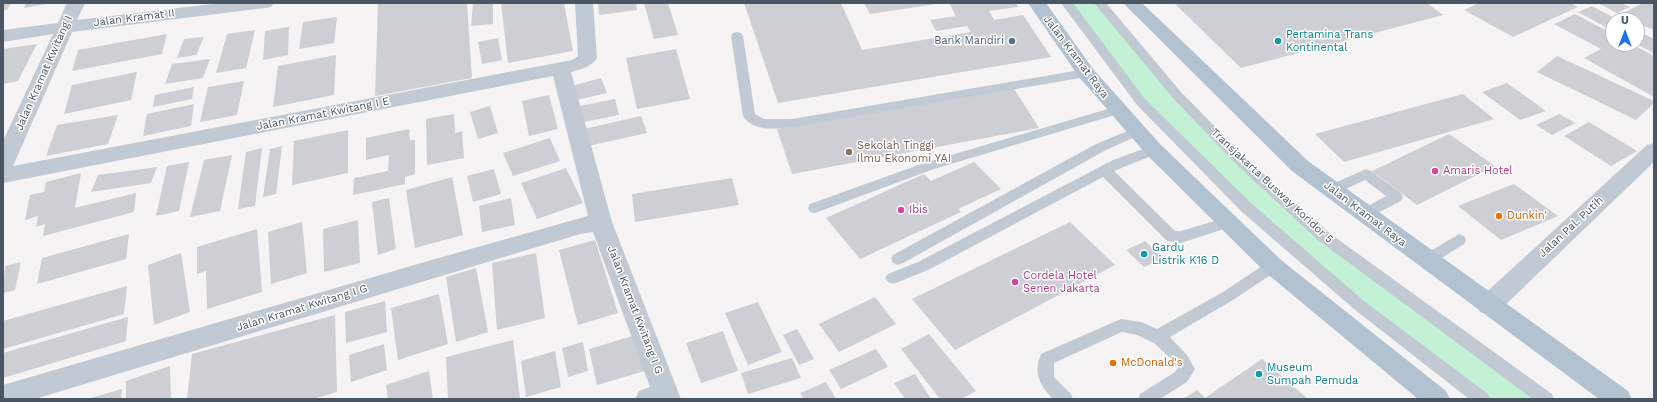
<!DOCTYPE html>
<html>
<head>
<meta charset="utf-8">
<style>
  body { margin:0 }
  #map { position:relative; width:1657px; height:402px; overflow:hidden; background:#f5f3f3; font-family:"Work Sans",sans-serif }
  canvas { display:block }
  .frame { position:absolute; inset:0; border:4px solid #4a5661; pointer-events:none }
  .north { position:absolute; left:1605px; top:12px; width:40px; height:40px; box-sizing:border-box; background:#fff; border:1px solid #b7bbc0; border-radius:50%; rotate:0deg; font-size:11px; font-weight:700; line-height:16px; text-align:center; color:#4a5661 }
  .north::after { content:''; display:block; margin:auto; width:14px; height:18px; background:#1a73e8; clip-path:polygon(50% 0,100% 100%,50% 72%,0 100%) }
</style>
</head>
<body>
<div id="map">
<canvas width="1657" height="402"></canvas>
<div class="frame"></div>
<div class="north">U</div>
</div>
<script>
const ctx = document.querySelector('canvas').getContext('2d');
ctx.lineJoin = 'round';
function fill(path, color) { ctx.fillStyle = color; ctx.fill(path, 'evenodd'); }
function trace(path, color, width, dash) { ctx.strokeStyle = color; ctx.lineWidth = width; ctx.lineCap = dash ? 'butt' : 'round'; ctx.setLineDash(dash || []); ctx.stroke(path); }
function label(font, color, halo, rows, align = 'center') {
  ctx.font = font + ' "Work Sans",sans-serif'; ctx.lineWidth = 3; ctx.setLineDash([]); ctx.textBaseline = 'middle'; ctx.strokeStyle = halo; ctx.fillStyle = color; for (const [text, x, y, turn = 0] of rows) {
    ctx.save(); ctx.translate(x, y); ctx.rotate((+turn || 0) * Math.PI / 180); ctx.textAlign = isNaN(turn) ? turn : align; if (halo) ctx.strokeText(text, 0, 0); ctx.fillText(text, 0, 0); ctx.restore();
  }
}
const green = new Path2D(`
  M1068,3H1100L1170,87L1332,242L1546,399H1483L1339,288L1141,102Z`);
const building = new Path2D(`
  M3,3H11L7,10H3Z
  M26,3H46V4L24,8Z
  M383,3H467L472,78L375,96L378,4Z
  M473,3H493V24L471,26Z
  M501,3H564L573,51L508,63Z
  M598,3H636L637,10L599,15Z
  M644,3H668L678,35L654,39Z
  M744,3H841L862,50L971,32L967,26L936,31L930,20L956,16L949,3H1016L1018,7L989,11L994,20L1023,15L1051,57L778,103Z
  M864,3H935L936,4L870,14Z
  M1174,3H1427L1443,15L1241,68Z
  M1479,3H1570L1578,7L1513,37L1464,10Z
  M1598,3H1621L1630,7L1617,13Z
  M1643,3H1650L1654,5V30L1637,23V20H1632L1621,14Z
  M1592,6L1618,20H1613V31L1578,12Z
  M1575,14L1613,34V44H1631L1654,56V97L1584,58L1601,49L1554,24Z
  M337,17L334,43L299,49L303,22Z
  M289,27L288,55L263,60L265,31Z
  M255,30L246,68L216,73L227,34Z
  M1637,30L1654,39V53L1637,44Z
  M167,34L162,54L72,71L78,50Z
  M204,37L196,55L177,58L184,39Z
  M498,38L502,60L482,64L478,42Z
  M37,44L18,81L3,84V49Z
  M676,49L690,99L637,109L626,58Z
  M336,55L334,95L273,107L278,66Z
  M1557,56L1654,101V103L1636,120L1537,72Z
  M210,59L203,78L165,84L172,64Z
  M137,72L131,100L64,114L72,85Z
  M601,78L607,93L577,100L572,86Z
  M244,81L237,115L200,122L208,87Z
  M1507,83L1546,111L1520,120L1482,92Z
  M194,87L192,99L153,107L155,95Z
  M1013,87L1039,128L792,174L777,129Z
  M1463,94L1494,119L1344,162L1315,134Z
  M549,95L558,129L529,136L522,101Z
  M615,99L619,115L579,123L575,107Z
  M194,104L191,126L143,136L147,114Z
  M490,106L498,133L478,139L470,112Z
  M454,114L455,133L462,131L464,158L427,165L426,119Z
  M1559,114L1575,123L1552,135L1536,125Z
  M118,115L108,144L46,156L57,125Z
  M641,116L647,133L588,146L584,129Z
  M1589,122L1637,151L1611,166L1564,136Z
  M409,129L410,140H415V174L405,177V184L353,195L354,178L388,171L389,155L366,160V138Z
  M348,130V173L292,185L294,141Z
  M1449,134L1495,166L1417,205L1372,171Z
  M550,138L560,161L513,176L503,153Z
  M282,146L276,194L263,197L270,149Z
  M262,148L255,206L238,209L246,152Z
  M232,155L220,211L190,217L204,160Z
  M189,162L179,211L156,216L167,166Z
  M974,162L1001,189L958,209L961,212L860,259L826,218L924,174L931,181Z
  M157,167L151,183L91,192L98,175Z
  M566,168L583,203L537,219L521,183Z
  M494,169L501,194L473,202L467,176Z
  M81,173L75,208L136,193L134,212L43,236L45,224L36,227L38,216L25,220L30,195L44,192L46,182Z
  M452,177L463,235L415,248L406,190Z
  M732,178L739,205L635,222L632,194Z
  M1514,184L1558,216L1501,240L1458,206Z
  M389,198L396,249L378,255L372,202Z
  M511,198L515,225L482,232L479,206Z
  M358,220L360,263L324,272L323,229Z
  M302,222L307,273L271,284L268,232Z
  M1070,222L1115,265L955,350L912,299Z
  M257,229L262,292L207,309L206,271L197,274V247Z
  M129,234L126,259L37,284L42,258Z
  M595,240L618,313L578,325L559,250Z
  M1145,241L1163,258L1144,267L1126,250Z
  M181,253L190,312L154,325L148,265Z
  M536,253L545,318L497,330L492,263Z
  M21,262L15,290L3,293L5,266Z
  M476,268L488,332L456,342L446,277Z
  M127,286L124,314L3,349V321Z
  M439,294L448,344L398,360L391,308Z
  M875,297L896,324L839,352L819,324Z
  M385,301L387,332L346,343L345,312Z
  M758,302L782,352L748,365L725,313Z
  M335,315L337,392L313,399H187L192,354Z
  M128,317L126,341L3,378V353Z
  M797,329L814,359L799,365L783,335Z
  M723,331L738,371L701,383L686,343Z
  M639,334L648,370L597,385L589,349Z
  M929,334L976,391L961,399H940L901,349Z
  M513,340L520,399H448L446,357Z
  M583,342L588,371L568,377L562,348Z
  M384,344L387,370L351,382L349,355Z
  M876,349L888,367L841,389L829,370Z
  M555,351L561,387L526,397L521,361Z
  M792,358L801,378L748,394L741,373Z
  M1262,359L1308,399H1183L1197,390L1205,398Z
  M170,366L171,399H126V381Z
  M429,371L433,399H388L386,385Z
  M915,374L931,399H905L894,383Z
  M826,382L836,399H804L800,393Z
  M122,389L121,399H87Z`);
const service = new Path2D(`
  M1061,3H1073L1145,99L1252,204L1364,301L1488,394L1490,399H1469L1354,309L1242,212L1137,105Z
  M1094,3H1106L1181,92L1247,159L1328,232L1552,394L1554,399H1533L1318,240L1237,165L1173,98Z
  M737,32L741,33L743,36L755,114L764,119H792L1086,69L1090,70L1092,73L1090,76L1086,77L792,127C776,129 753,132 743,116L731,36L733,33Z
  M1118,106L1122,107L1124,110L1122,113L934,169L815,213L810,212L808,208L810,204L924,163Z
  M1137,127L1142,128L1143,131L1142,134L1106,150L903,263L898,265L893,263L891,259L893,255L1096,144Z
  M1154,145L1159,147L1161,150L1159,153L1114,171L1175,231H1181L1228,217L1233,218L1235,222L1233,226L1181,243L1167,241L1103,177L928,270L893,284L888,282L885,278L888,274L918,262L1113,160Z
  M1366,169L1371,171L1401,193L1403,197L1401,201L1366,219L1361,218L1359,214L1361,210L1386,196L1365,180L1333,195L1328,194L1326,190L1328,186Z
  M1459,234L1464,236L1466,240L1464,244L1432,264L1427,266L1422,264L1420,260L1422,256Z
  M1273,260L1278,262L1280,266L1278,270L1233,300L1170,337L1187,355L1195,369L1187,382L1160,399H1138L1140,394L1175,372L1178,368L1169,357L1154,343L1137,335L1122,332L1054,363V377L1071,394L1073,399H1053C1040,386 1033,372 1041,354L1121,319L1141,322L1157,329L1223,292L1268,262Z`);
const minor = new Path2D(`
  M67,3H85L77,20L221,3H274L271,7L265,8L72,32L13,166L572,60L578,56L575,3H593L597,58C591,67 582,69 571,72L612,222L681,399H635L639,391L650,387L593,232L580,234L35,399H3V385L435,259L588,216L553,76L3,183V141L53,34L3,42V30L58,23Z`);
const tertiary = new Path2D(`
  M1654,143V162L1498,312L1489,315L1480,312L1477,305L1480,298L1647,145Z`);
const primary = new Path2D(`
  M1028,3H1046L1093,69L1161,145L1281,260L1446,391L1450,399H1418L1265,272L1147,155L1079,77Z
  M1123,3H1142L1308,161L1628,391L1632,399H1599L1292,171Z`);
const markers = [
  [1012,41,4,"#5c6f8a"],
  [1278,41,4,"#0f9aa8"],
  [849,152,4,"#8d6e63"],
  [1435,171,4,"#d1479c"],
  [901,210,4,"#d1479c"],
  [1499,216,4,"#e8710a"],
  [1144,254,4,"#0f9aa8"],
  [1015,282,4,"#d1479c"],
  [1113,363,4,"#e8710a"],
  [1259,374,4,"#0f9aa8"]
];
const streetNames = [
  ["Jalan Kramat II",134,18,-7],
  ["Jalan Kramat Raya",1076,57,53],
  ["Jalan Kramat Kwitang I",44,73,-66],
  ["Jalan Kramat Kwitang I E",323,114,-11],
  ["Transjakarta Busway Koridor 5",1272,186,43],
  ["Jalan Kramat Raya",1365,214,37],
  ["Jalan Pal. Putih",1571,227,-43],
  ["Jalan Kramat Kwitang I G",302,308,-17],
  ["Jalan Kramat Kwitang I G",635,310,69]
];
const cultureNames = [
  ["Pertamina Trans",1286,35],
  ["Kontinental",1286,48],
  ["Gardu",1152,248],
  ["Listrik K16 D",1152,261],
  ["Museum",1267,368],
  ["Sumpah Pemuda",1267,381]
];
const serviceNames = [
  ["Bank Mandiri",1004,41]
];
const educationNames = [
  ["Sekolah Tinggi",857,146],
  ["Ilmu Ekonomi YAI",857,159]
];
const hotelNames = [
  ["Amaris Hotel",1443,171],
  ["Ibis",909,210],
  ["Cordela Hotel",1023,276],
  ["Senen Jakarta",1023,289]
];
const foodNames = [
  ["Dunkin'",1507,216],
  ["McDonald's",1121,363]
];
fill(green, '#c3f1d5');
fill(building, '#cdcfd5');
fill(service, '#c1cad2');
fill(minor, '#c1cad2');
fill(tertiary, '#c1cad2');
fill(primary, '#b3c2d1');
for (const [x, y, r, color] of markers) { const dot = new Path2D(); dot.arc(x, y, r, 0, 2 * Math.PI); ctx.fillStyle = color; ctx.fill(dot); trace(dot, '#fff', 1.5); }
label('11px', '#4a5661', '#fff', streetNames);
label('11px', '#0d838f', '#fff', cultureNames, 'left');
label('11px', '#4e5e75', '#fff', serviceNames, 'right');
label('11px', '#785e54', '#fff', educationNames, 'left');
label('11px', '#b23c85', '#fff', hotelNames, 'left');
label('11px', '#c56008', '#fff', foodNames, 'left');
</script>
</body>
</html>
